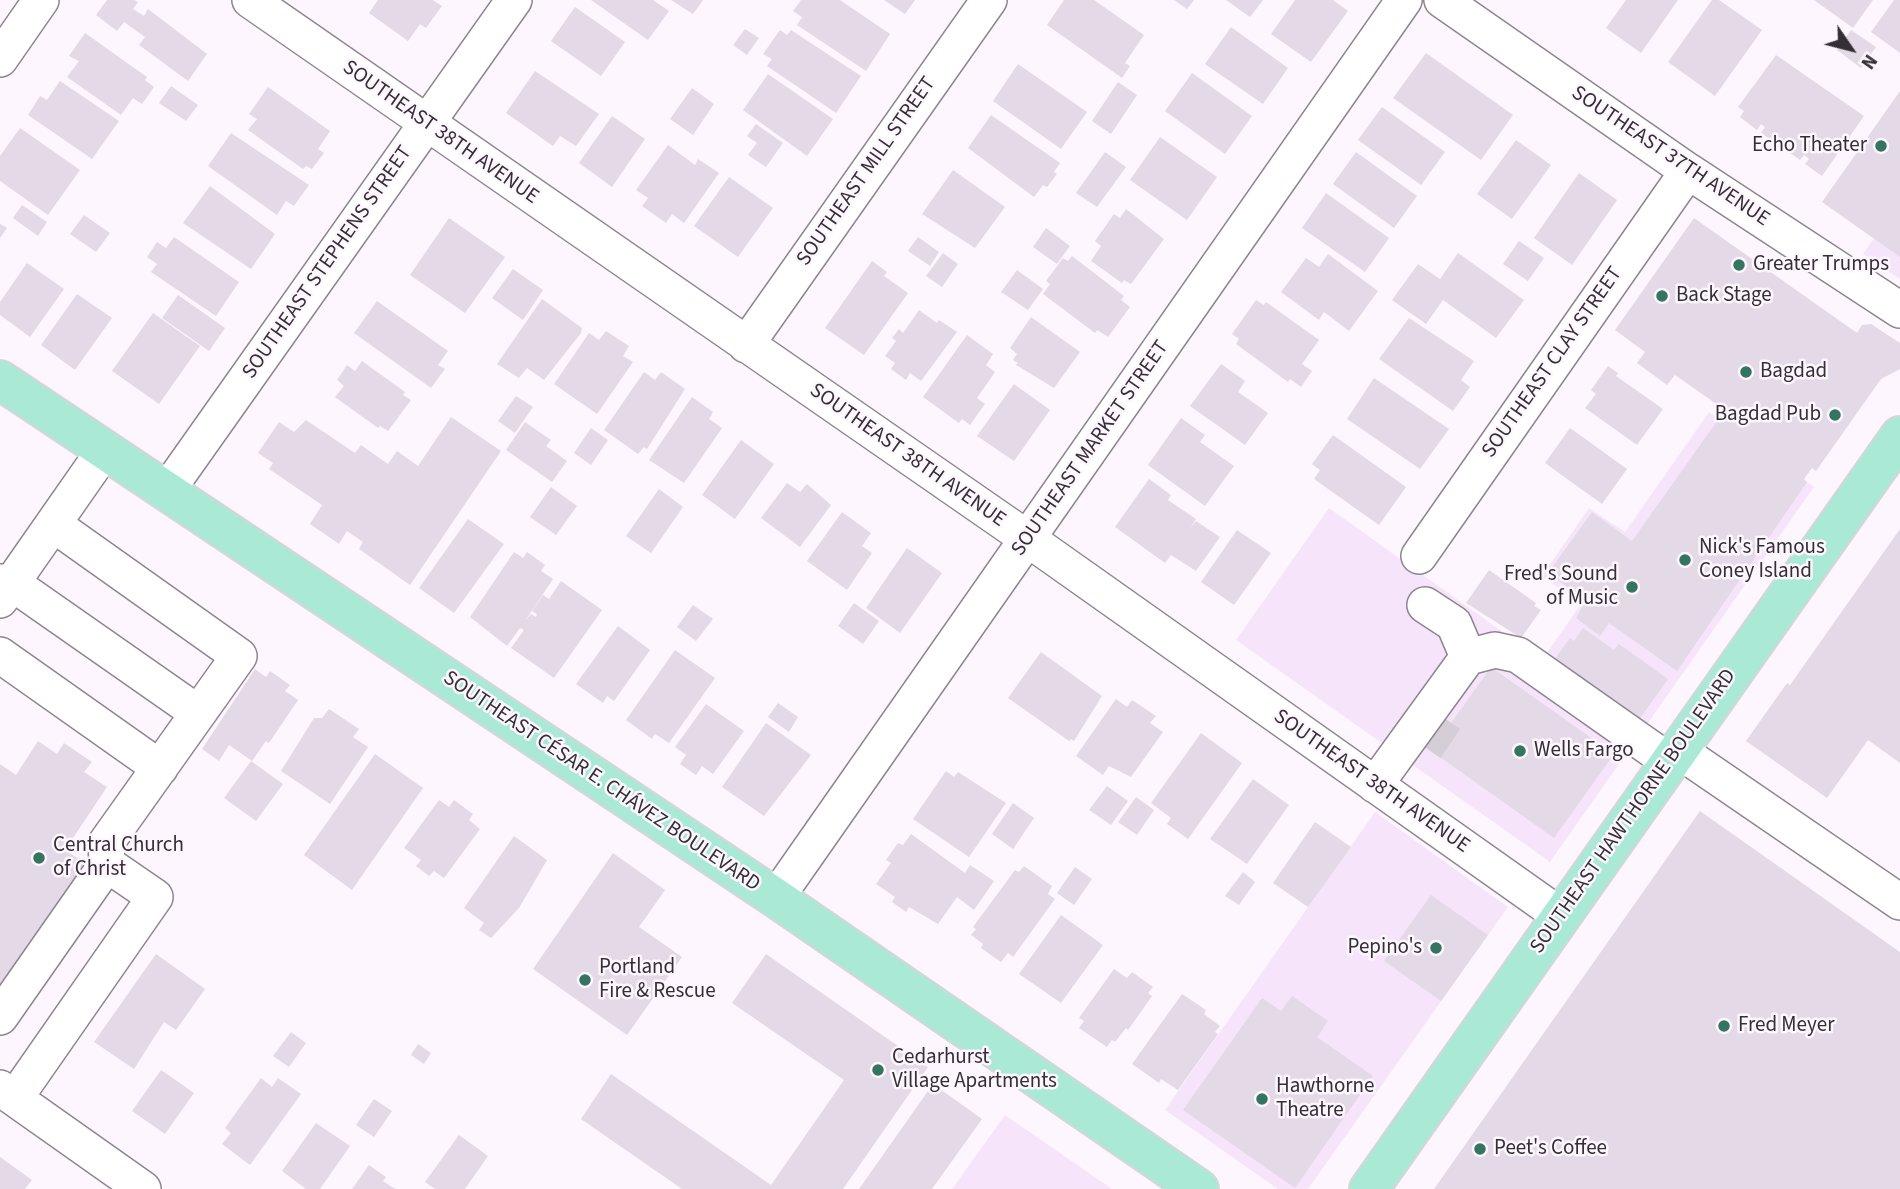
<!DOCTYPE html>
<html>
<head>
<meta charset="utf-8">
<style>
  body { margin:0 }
  #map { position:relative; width:1900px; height:1189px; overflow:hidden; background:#fdf6fe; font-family:"Source Sans 3",sans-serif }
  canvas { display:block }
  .north { position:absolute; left:1816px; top:14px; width:70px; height:70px; -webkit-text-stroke:5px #fdf6fe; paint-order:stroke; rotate:125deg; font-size:19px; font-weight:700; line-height:28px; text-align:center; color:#342f35 }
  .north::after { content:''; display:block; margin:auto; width:24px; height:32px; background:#342f35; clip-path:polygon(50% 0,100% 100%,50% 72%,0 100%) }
</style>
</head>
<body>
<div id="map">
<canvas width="1900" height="1189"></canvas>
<div class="north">N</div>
</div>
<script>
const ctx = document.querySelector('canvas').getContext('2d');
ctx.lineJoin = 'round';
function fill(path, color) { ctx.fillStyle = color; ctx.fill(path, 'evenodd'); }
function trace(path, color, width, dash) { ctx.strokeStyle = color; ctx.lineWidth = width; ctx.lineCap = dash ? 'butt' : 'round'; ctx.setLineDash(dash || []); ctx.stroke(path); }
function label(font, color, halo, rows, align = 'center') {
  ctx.font = font + ' "Source Sans 3",sans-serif'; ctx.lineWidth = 5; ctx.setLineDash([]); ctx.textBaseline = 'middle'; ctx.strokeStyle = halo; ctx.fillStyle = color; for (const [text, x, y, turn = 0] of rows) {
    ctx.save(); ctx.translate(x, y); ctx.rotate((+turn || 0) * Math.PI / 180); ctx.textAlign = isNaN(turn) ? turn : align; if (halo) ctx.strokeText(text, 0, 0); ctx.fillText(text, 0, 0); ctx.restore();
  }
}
const built = new Path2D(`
  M1900,201V279L1863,254Z
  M1709,412L1814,487L1550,862L1236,640L1329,508L1542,660L1581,604L1542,576L1589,508L1625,532Z
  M1375,812L1508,907L1308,1189H1278L1165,1110Z
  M1005,1115L1112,1189H952Z`);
const building = new Path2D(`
  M107,0H134L138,2L133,9L144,16L148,9L207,54L188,81L139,45L145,37L124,22L117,31L96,15Z
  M378,0H433L442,6L426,28L420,24L408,41L369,13Z
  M591,0H653L669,11L648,40Z
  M671,0H703L693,14Z
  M801,0H840L890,34L866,71L797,25L802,17L793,11Z
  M884,0H915L905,14Z
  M1064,0H1094L1144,35L1125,63L1130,66L1122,78L1047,25Z
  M1174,0H1194L1187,9Z
  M1226,0H1263L1250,17Z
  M1295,0H1333L1348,11L1311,62L1271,34Z
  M1626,0H1678L1641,53L1606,28Z
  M1712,0H1719L1762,30L1715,96L1668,62Z
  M1814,0H1873L1853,28Z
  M1894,0H1900V53L1871,32Z
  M575,7L625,42L601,76L551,41Z
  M1231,27L1288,68L1263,104L1205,64Z
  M745,29L759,38L747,55L733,45Z
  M780,30L787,35L791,30L861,76L836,113L767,66L772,59L763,54Z
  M1851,30L1876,47L1861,68L1837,50Z
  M85,33L147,77L145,80L154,87L142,104L133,98L121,115L67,77L79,61L69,56Z
  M1426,53L1513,115L1481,160L1393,98Z
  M1776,55L1864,116L1822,176L1805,164L1809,159L1804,155L1800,160L1783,148L1786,143L1782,139L1778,145L1761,133L1765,127L1761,124L1757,130L1740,117L1744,111L1738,107Z
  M1018,64L1087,112L1061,149L993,101Z
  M535,71L599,114L576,146L560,136L553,146L506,113Z
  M1192,73L1252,116L1225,154L1165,111Z
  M768,74L833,119L807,156L743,110Z
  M60,81L119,121L92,159L28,115L40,96L47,100Z
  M1118,82L1137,95L1111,134L1092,121Z
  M171,86L198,105L186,121L159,103Z
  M268,87L330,131L318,149L324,153L312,169L306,166L303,169L248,130L257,119L249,114Z
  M692,88L714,104L693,135L670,119Z
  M1900,91V257L1822,202Z
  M1382,107L1445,152L1421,185L1358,140Z
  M991,115L1060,163L1054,172L1057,174L1047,187L1043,185L1034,197L968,148Z
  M612,116L645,139L612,187L579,163Z
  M756,124L783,143L766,167L748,155L757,143L747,136Z
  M20,128L80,170L48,215L0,181V156Z
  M231,133L309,185L294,206L286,201L277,215L208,166Z
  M1160,137L1217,177L1187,220L1130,180Z
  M1516,140L1551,165L1512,219L1477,194Z
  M668,145L695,165L698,159L719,173L684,223L672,214L666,223L642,206L648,198L636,190Z
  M1105,152L1126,167L1097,207L1076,193Z
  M1356,152L1417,196L1394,228L1333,184Z
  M953,170L1005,207L975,248L922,214Z
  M1579,173L1617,200L1572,265L1534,238Z
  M729,177L773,208L738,257L694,226Z
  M210,186L275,234L251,269L183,223Z
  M1326,193L1389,238L1365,272L1302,228Z
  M22,205L47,222L38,236L13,218Z
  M1126,209L1164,239L1131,284L1124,280L1122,283L1091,261L1101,246L1095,241L1114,214L1120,218Z
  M84,215L110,233L96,252L70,234Z
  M449,218L505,257L465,313L410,275Z
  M1694,218L1857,333L1862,325L1871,324L1900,343V369L1881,379L1816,471L1812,468L1804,479L1807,482L1677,671L1609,623L1600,636L1576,618L1586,600L1548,573L1592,512L1632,541L1725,410L1675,375L1667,385L1637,363L1645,352L1615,330Z
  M0,224L7,228L0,238Z
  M1046,228L1070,246L1057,264L1033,247Z
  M174,237L239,282L216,316L151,272L157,264L147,257L157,242L166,248Z
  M918,237L939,252L930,266L908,251Z
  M1519,241L1544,258L1528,281L1503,264Z
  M943,253L958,264L942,287L926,276Z
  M1458,253L1524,300L1496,338L1443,300L1426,324L1392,300L1418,264L1440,279Z
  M1328,254L1378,291L1349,331L1324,312L1319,320L1281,292L1306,258L1319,267Z
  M1072,256L1124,296L1121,300L1130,307L1108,337L1097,330L1095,333L1043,294L1050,284L1046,281L1063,258L1068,261Z
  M872,261L887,272L884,276L908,293L864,355L825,328Z
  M27,263L64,289L30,337L0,315V302Z
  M513,269L543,290L523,320L492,298Z
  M1017,270L1043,289L1028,310L1001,292Z
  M77,294L112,318L75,370L41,345Z
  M178,295L225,328L209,351L162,318Z
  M542,299L582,328L581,333L544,380L527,368L519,378L497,364Z
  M1256,300L1264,305L1266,302L1319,340L1302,364L1312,371L1301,387L1290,379L1288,382L1236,344L1239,339L1232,334Z
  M377,301L448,351L438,365L445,369L431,388L354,333Z
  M919,310L937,323L939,320L957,332L921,381L910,373L906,380L891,369L895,363L885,356L896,341L892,338L899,329L903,333Z
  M153,313L200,346L159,404L112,371Z
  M1031,317L1080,352L1054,388L1016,365L1018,363L1013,360L1017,354L1010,348Z
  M1409,318L1474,361L1461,380L1470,387L1453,411L1379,359Z
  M606,331L629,346L623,356L633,362L597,414L554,384L589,333L599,340Z
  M967,335L993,354L986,365L995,372L977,398L985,404L970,425L962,419L959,423L923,397Z
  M362,361L405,392L403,395L411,400L388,431L380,426L378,428L335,397L344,386L337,380L347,365L355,371Z
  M1221,364L1245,381L1238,392L1268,413L1245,445L1190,406Z
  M1608,366L1618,373L1616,376L1663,409L1637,445L1585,408L1596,394L1591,390Z
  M644,372L655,380L661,372L685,389L647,449L644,447L638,454L604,430Z
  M1374,378L1449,429L1420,469L1347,419Z
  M1014,384L1050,410L1014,461L977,436Z
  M516,396L533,407L515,433L498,421Z
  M692,397L713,412L709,419L722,428L684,483L649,460Z
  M451,417L501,451L410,585L359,549L363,542L347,531L339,544L310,524L322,505L269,469L273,463L258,453L279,422L294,432L306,420L355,453L361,445L388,464L397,451L418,466Z
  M1181,418L1205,435L1200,442L1234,466L1205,506L1148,465Z
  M525,422L551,440L546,446L567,461L552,482L506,450Z
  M591,428L608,440L591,465L574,453Z
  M1570,428L1627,469L1602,504L1545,463Z
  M1333,435L1406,487L1379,525L1314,479L1320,470L1312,464Z
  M741,440L774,464L735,519L702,495Z
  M1149,479L1171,495L1168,500L1196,519L1190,528L1196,521L1220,537L1196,571L1171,555L1165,563L1115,527Z
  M787,483L800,492L807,484L831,505L800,547L761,518Z
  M551,487L577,506L556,535L530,517Z
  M659,489L683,507L651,553L626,536Z
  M842,512L871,533L862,546L872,553L847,590L807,561Z
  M468,519L504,544L454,613L419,588Z
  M1900,529V763L1868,740L1827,798L1746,741L1787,683L1790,685Z
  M1237,530L1271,553L1234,605L1201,582Z
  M907,548L942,573L900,633L866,608Z
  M514,552L523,558L527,552L545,565L541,571L553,579L525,621L531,614L536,617L537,614L532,611L543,595L549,599L561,581L602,610L554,678L511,648L524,630L520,628L507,646L470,617Z
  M1489,570L1536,603L1534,606L1541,610L1521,638L1466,603Z
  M854,603L879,621L863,644L838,626Z
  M693,605L713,619L696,641L677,627Z
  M618,626L650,650L614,701L607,696L603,703L576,684Z
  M1583,628L1614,650L1619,644L1668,679L1636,724L1554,660L1570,638L1574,641Z
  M675,650L715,678L669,743L655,734L652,739L626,720Z
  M1041,652L1102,696L1074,741L1071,739L1069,741L1008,698Z
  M1491,667L1614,754L1554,838L1416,740L1436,712L1451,723Z
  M255,669L266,677L270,671L290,685L285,691L298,700L269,743L266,741L252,761L229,745L219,761L202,749Z
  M1116,699L1127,707L1132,700L1156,716L1150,723L1163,732L1131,777L1109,766L1103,775L1076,756Z
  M778,703L798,717L789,732L768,717Z
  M706,704L744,731L713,774L702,766L696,775L680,764L686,755L675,747Z
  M329,709L359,729L353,737L368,747L330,804L281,771L314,718H322Z
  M766,723L811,755L764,816L722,787Z
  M1201,733L1242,763L1188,839L1167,824L1171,818L1151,803Z
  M38,741L57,754L64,743L92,762L84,772L107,787L65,850L90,866L0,990V764L16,775Z
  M375,754L423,788L352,890L304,855Z
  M251,761L283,784L256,821L224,798Z
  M946,771L954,777L958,772L1006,803L969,857L913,819Z
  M1253,779L1289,805L1247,864L1210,839Z
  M1107,786L1128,801L1111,825L1089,810Z
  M1136,797L1154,810L1137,835L1118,822Z
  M439,800L449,807L454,800L473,814L469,820L480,829L444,878L434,871L429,876L416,866L421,860L404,848Z
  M1013,803L1034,818L1013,849L992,834Z
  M1700,811L1900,952V1189H1434Z
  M1315,822L1351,847L1308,907L1273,883Z
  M911,834L965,873L970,865L994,881L974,910L957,897L938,924L909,907L906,912L892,902L895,897L876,884L891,863L886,860L898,843L903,845Z
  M514,836L547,860L519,908L491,938L479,930L484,923L464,908Z
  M613,853L665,890L639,927L682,957L627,1035L533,969Z
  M1024,866L1052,886L1048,894L1055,899L1013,957L1008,953L1001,962L981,948L983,944L971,935L976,929L973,927L1015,870L1019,872Z
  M1075,867L1092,879L1074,905L1057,893Z
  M1243,872L1255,882L1239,905L1225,896Z
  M1431,895L1488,935L1441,1001L1384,961Z
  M1061,915L1103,945L1061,1003L1019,974Z
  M156,954L205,989L176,1030L164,1022L134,1069L94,1042Z
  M766,954L928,1067L843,1189H682L581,1119L611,1074L771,1185L844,1080L732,1003Z
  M1114,969L1127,978L1132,972L1153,987L1148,993L1152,996L1128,1030L1126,1028L1115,1042L1112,1040L1107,1047L1079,1028L1084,1021L1079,1018Z
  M1182,994L1206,1010L1204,1014L1220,1026L1215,1032L1218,1034L1178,1090L1161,1079L1159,1083L1132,1064Z
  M1292,996L1328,1021L1317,1037L1373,1076L1295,1188L1183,1110L1262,998L1281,1011Z
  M291,1032L306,1043L289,1067L273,1056Z
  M418,1044L431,1053L424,1064L411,1055Z
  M161,1070L194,1093L165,1134L132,1111Z
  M261,1078L272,1087L278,1078L301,1094L250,1165L222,1144L231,1133L225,1128Z
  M933,1084L982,1119L932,1189H859Z
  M374,1099L392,1111L374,1137L356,1125Z
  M316,1123L350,1146L320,1189H306L282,1171Z
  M459,1135L488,1156L465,1189H435L425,1182Z
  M0,1157L32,1180L25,1189H0Z
  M369,1165L386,1177L383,1181L395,1189H352Z`);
const minorTunnel = new Path2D(`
  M1426,748L1446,719`);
const minor = new Path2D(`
  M250,0L1028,539L1561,916
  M1442,0L1688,171L1900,310
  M0,59L41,0
  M746,345L989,0
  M166,492L514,0
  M53,524L239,656L106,843L107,864
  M1419,556L1688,171
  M0,582L12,583L198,713
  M0,600L104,451
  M0,655L160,768
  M1468,657L1495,650L1518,655L1670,762
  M1678,750L1900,902
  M1375,785L1468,657L1454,624L1425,605
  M776,898L1404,0
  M0,1017L107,864L155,897L15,1098
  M0,1088L143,1189`);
const major = new Path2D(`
  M0,380L776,898L1199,1189
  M1369,1189L1900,436`);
const markers = [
  [1881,146,7,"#357461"],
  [1739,265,7,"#357461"],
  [1662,296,7,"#357461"],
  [1746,372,7,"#357461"],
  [1835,415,7,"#357461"],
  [1685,560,7,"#357461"],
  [1632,587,7,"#357461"],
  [1520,751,7,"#357461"],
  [39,858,7,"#357461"],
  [1436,948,7,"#357461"],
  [585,980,7,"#357461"],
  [1724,1026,7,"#357461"],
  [878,1070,7,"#357461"],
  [1262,1099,7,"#357461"],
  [1480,1149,7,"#357461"]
];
const streetNames = [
  ["SOUTHEAST 38TH AVENUE",440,133,35],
  ["SOUTHEAST 37TH AVENUE",1670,157,34],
  ["SOUTHEAST MILL STREET",867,172,-55],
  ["SOUTHEAST STEPHENS STREET",328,263,-55],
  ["SOUTHEAST CLAY STREET",1553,363,-55],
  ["SOUTHEAST MARKET STREET",1091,449,-55],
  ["SOUTHEAST 38TH AVENUE",907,456,35],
  ["SOUTHEAST CÉSAR E. CHÁVEZ BOULEVARD",601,782,34],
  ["SOUTHEAST 38TH AVENUE",1371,782,35],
  ["SOUTHEAST HAWTHORNE BOULEVARD",1634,812,-55]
];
const poiNames = [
  ["Echo Theater",1867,146,"right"],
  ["Greater Trumps",1753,265],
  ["Back Stage",1676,296],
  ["Bagdad",1760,372],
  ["Bagdad Pub",1821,415,"right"],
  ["Nick's Famous",1699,548],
  ["Coney Island",1699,572],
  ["Fred's Sound",1618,575,"right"],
  ["of Music",1618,599,"right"],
  ["Wells Fargo",1534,751],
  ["Central Church",53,846],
  ["of Christ",53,870],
  ["Pepino's",1422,948,"right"],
  ["Portland",599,968],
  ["Fire & Rescue",599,992],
  ["Fred Meyer",1738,1026],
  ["Cedarhurst",892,1058],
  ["Village Apartments",892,1082],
  ["Hawthorne",1276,1087],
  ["Theatre",1276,1111],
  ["Peet's Coffee",1494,1149]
];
fill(built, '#f6e5fa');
fill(building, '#e4d9e7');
trace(minorTunnel, '#d5ced6', 35, [35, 18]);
trace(minor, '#8f8592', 38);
trace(major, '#d6d5d7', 42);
trace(minor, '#fff', 35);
trace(major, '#aae9d6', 38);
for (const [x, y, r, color] of markers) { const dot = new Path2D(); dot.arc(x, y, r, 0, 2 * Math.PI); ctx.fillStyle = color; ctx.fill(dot); trace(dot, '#fdf6fe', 2.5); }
label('21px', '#342f35', '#fdf6fe', streetNames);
label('21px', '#342f35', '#fdf6fe', poiNames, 'left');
</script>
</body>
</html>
